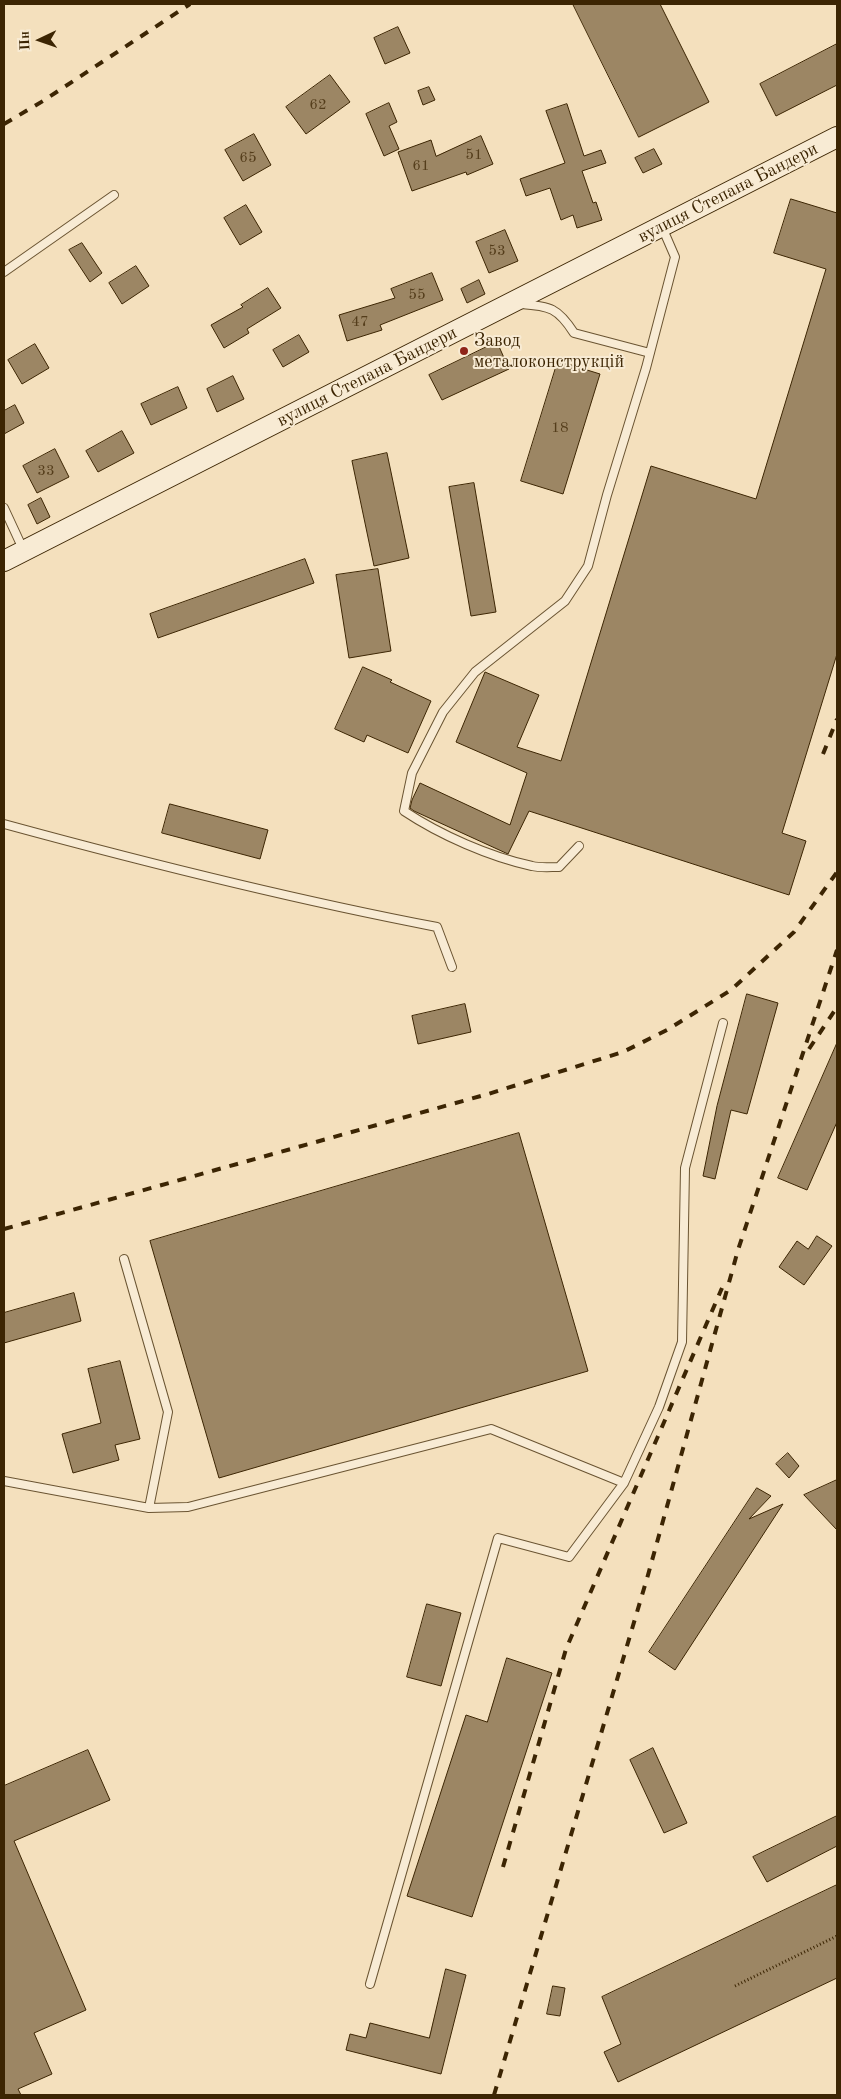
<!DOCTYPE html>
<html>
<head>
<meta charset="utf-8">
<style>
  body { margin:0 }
  #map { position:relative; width:841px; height:2099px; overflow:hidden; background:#f4e0bd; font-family:"Old Standard TT",serif }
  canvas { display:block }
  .frame { position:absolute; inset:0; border:5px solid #3c2503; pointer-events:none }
  .north { position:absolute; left:15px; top:15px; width:50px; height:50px; -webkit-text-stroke:4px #f8ebd4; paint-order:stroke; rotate:267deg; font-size:14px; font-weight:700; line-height:20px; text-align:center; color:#3c2503 }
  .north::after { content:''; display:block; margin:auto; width:18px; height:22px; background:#3c2503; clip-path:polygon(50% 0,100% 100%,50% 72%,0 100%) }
</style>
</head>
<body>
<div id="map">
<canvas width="841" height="2099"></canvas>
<div class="frame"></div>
<div class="north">Пн</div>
</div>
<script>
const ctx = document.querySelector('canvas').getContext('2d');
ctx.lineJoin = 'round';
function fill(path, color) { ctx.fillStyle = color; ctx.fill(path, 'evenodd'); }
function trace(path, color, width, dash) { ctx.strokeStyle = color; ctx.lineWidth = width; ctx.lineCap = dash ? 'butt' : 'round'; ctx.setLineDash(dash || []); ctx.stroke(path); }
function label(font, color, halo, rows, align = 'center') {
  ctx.font = font + ' "Old Standard TT",serif'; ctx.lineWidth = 4; ctx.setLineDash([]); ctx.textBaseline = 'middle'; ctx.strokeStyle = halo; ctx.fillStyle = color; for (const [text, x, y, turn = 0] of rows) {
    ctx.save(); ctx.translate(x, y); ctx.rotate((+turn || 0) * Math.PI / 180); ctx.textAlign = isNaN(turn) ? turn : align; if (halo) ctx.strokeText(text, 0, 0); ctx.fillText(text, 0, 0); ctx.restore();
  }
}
const building = new Path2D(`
  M573,4H660L709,102L639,137Z
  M398,27L410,53L385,64L374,38Z
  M837,44V85L776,116L760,84Z
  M330,75L350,102L306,134L286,107Z
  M429,87L435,100L423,105L418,91Z
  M389,103L397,122L389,126L399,149L384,156L366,114Z
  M567,104L584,156L601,150L606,163L582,171L593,203L596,202L602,220L577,228L573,215L561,220L550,188L526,196L520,179L565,163L546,111Z
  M254,134L271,165L243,181L225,150Z
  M481,136L493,164L467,175L466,172L412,191L398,152L431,140L436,156Z
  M654,149L662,164L643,173L635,158Z
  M791,199L837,213V654L782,833L806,841L789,895L529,811L508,854L414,811L410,808L412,800L420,783L510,825L527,773L456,742L485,672L539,695L517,747L561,761L651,466L756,499L826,269L774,253Z
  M246,205L262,232L240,245L224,218Z
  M505,230L518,261L489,273L476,242Z
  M82,243L102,273L90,282L69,250Z
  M136,266L149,286L122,304L109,283Z
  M432,273L443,300L380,325L382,330L347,341L339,315L395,298L391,289Z
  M479,280L485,294L467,303L461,289Z
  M268,288L281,308L247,329L249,333L224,348L211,325L243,307L241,305Z
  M299,335L309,352L283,367L273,350Z
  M497,342L509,369L442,400L429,375Z
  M35,344L49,368L22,384L8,360Z
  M558,361L600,374L563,494L521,481Z
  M233,376L244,399L217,412L207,389Z
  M178,387L187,408L151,425L141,404Z
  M15,405L24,423L4,434V411Z
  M122,431L134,453L98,472L86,451Z
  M55,449L69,477L37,493L23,466Z
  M387,453L409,558L374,566L352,461Z
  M474,483L496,612L471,616L449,487Z
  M41,498L50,517L37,524L28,505Z
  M305,559L314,583L158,638L150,614Z
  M378,569L391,651L349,658L336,575Z
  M363,667L392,680L390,682L431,701L408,753L367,735L364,742L335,729Z
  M170,804L268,830L260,859L162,833Z
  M747,994L778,1003L747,1114L731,1110L715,1179L703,1176L717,1106Z
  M465,1004L471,1032L418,1044L412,1016Z
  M837,1043V1122L807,1190L778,1178Z
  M519,1133L588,1371L219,1478L150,1241Z
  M817,1236L832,1246L804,1285L779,1267L797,1241L808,1249Z
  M74,1293L81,1321L4,1343V1313Z
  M120,1361L140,1439L115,1445L119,1460L73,1473L62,1434L101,1423L88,1369Z
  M788,1453L799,1466L789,1478L776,1464Z
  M837,1480V1530L804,1495Z
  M757,1488L771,1496L749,1519L783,1504L675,1670L649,1652Z
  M427,1604L461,1613L441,1686L407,1677Z
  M507,1658L552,1673L472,1917L407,1896L466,1715L487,1722Z
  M653,1748L687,1823L664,1833L630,1760Z
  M88,1750L110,1800L14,1841L86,2010L34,2033L52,2074L18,2089L21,2095H4V1786Z
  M837,1816V1846L767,1882L753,1857Z
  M837,1885V1978L618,2082L604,2052L621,2044L602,1997Z
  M446,1969L466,1975L441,2074L346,2050L350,2034L366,2038L370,2023L429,2038Z
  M553,1986L565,1988L560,2016L547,2014Z`);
const path = new Path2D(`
  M735,1986L837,1936`);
const lane = new Path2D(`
  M4,272L114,195
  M521,304C550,306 558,308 574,333L650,353
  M4,508L23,549
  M4,824C147,863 291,899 437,927L452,967
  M579,846L559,867C550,867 540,868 532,866C490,857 440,835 404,811L412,773L443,712L475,672L565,601L588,566L607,495L646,368L675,257L662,227
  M124,1259L168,1412L149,1508
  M4,1481L149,1508L188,1507L491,1429L624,1483
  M370,1984L498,1538L569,1557L624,1483L659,1407L682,1342L685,1168L723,1023`);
const secondary = new Path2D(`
  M4,561L837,137`);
const rail = new Path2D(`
  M4,124L43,101L190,4
  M823,754L837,719
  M809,1049L837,1007
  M4,1229L488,1094L623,1052L667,1030L731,990L794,932L837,872
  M503,1867L566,1649L722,1288
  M494,2095L648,1575L738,1250L837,950`);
const markers = [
  [464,351,5,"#8f2418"]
];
const numberNames = [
  ["62",318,105],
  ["51",474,155],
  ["65",248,158],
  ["61",421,166],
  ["53",497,251],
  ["55",417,295],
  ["47",360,322],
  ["18",560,428],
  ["33",46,471]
];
const streetNames = [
  ["вулиця Степана Бандери",728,193,-27],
  ["вулиця Степана Бандери",367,377,-27]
];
const poiNames = [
  ["Завод",474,341],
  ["металоконструкцій",474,362]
];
fill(building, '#9c8664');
trace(building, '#3c2503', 1);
trace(lane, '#6a5432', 10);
trace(secondary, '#3c2503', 22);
trace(path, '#3c2503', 3, [1, 2.5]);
trace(lane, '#f8ebd4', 8);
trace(secondary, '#f8ebd4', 20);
trace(rail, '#3c2503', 4, [9, 9]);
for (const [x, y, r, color] of markers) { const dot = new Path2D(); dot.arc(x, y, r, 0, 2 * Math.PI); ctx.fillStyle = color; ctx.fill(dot); trace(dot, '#f8ebd4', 2); }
label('15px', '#543d1b', null, numberNames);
label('18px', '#3c2503', '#f8ebd4', streetNames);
label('18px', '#3c2503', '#f8ebd4', poiNames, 'left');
</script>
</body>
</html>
